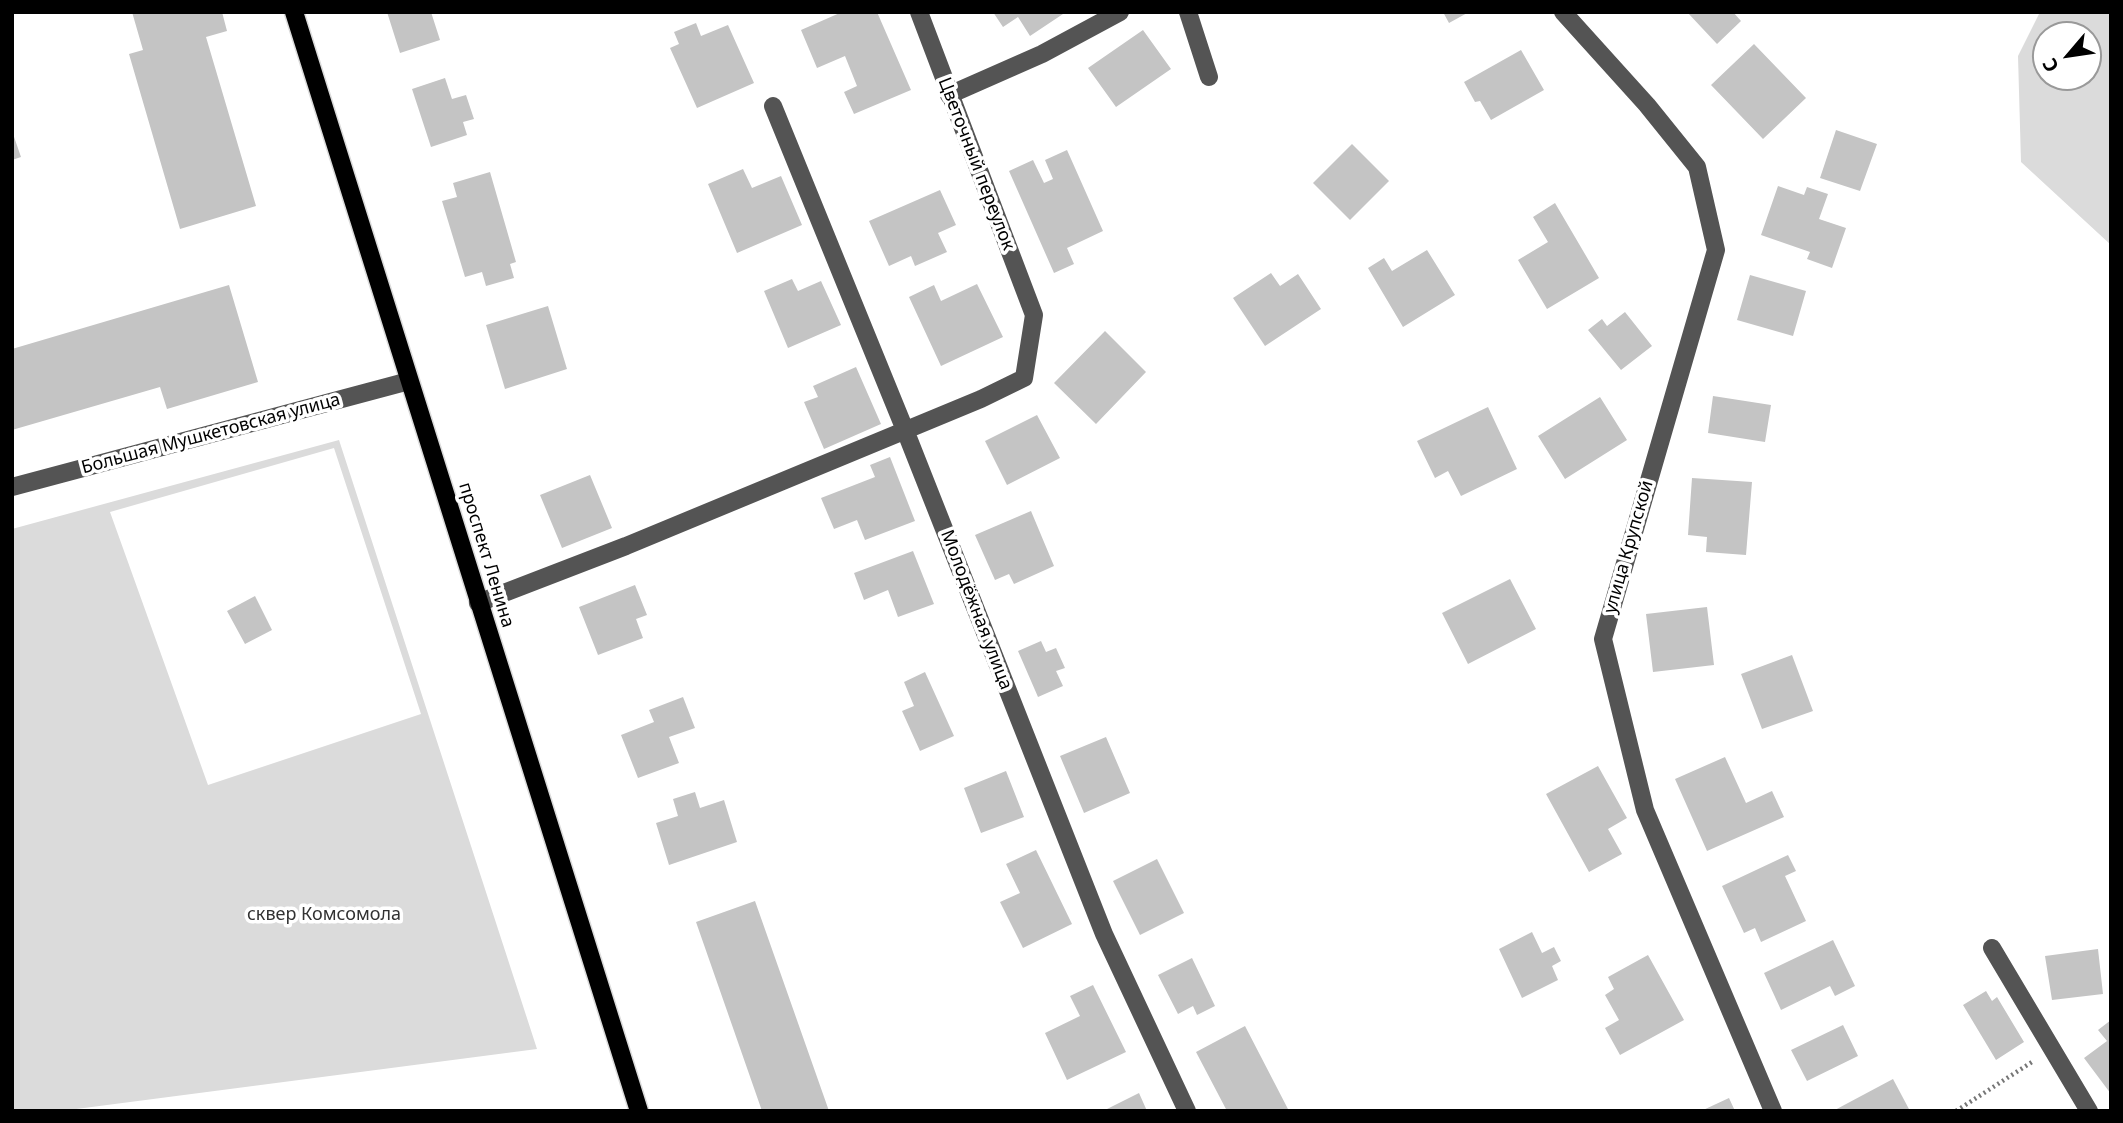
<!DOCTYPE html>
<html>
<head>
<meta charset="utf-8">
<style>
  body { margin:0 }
  #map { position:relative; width:2123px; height:1123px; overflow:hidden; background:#fff; font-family:"Noto Sans",sans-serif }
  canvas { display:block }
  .frame { position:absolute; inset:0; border:14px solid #000; pointer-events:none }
  .north { position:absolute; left:2032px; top:21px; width:70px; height:70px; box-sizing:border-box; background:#fff; border:2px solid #999; border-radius:50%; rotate:241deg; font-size:19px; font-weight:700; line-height:28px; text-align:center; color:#000 }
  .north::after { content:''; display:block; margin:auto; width:24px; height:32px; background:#000; clip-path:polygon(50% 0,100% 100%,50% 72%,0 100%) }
</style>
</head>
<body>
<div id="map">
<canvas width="2123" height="1123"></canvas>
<div class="frame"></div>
<div class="north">С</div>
</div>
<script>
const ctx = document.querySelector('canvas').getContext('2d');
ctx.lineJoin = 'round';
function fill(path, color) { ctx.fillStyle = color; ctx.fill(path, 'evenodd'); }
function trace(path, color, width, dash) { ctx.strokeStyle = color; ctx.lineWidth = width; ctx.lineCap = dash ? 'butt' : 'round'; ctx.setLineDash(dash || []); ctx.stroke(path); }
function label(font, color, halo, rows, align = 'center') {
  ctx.font = font + ' "Noto Sans",sans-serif'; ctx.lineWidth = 7; ctx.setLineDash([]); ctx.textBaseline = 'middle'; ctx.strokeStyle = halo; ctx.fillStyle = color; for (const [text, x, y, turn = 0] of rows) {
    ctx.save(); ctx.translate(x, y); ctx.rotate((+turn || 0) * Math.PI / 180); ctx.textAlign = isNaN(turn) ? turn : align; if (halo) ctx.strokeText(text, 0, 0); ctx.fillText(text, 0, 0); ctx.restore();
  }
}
const green = new Path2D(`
  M2040,12H2111V245L2021,162L2018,56ZM2046,35H2088V77H2046Z
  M339,440L537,1049L61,1111H12V529ZM334,448L421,714L208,785L110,512Z`);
const building = new Path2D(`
  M132,12H222L227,31L206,37L256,206L180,229L129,54L143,50Z
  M387,12H431L440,40L400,53Z
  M842,12H877L911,90L854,114L844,92L857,86L845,56L817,68L801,30Z
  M993,12H1062L1063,14L1030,36L1018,17L1003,27Z
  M1443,12H1469L1449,23Z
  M1687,12H1733L1741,21L1717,44Z
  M696,23L701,36L728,25L754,83L697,108L670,48L679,44L674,32Z
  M1143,30L1171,69L1116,107L1088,68Z
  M1754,44L1806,98L1763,139L1711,85Z
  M1521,50L1544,90L1491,120L1480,101L1475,102L1464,82Z
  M445,78L452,99L466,95L474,119L463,122L467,135L431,147L412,89Z
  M1836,130L1877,144L1860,191L1820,178Z
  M12,131L21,157L12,160Z
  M1352,144L1389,181L1350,220L1313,183Z
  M1067,150L1103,231L1067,248L1074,264L1054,273L1009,171L1033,160L1044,183L1053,179L1045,160Z
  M743,169L752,188L781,176L802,225L737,253L708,184Z
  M490,172L516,262L510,264L514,278L486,286L482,272L465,277L442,201L457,197L453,183Z
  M1778,186L1804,195L1807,187L1828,194L1819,219L1846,228L1832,268L1807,259L1810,252L1761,235Z
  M940,190L956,225L938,233L947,252L915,266L911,256L889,266L869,221Z
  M1555,203L1599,278L1547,309L1518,260L1548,242L1533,217Z
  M1427,250L1455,295L1403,327L1368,268L1384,258L1392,271Z
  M1271,273L1280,286L1298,274L1321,309L1265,346L1233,298Z
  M1750,275L1806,291L1793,336L1737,320Z
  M792,279L798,291L821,281L841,325L788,348L764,291Z
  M977,284L1003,337L941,366L909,297L934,285L941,301Z
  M229,285L258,382L167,409L160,387L12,430V349Z
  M548,306L567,369L505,389L486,325Z
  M1625,312L1652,346L1621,370L1588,330L1602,319L1607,326Z
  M1105,331L1146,372L1096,424L1054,383Z
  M856,367L881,424L824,449L804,402L818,397L813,386Z
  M1713,396L1771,405L1765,442L1708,433Z
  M1600,397L1627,440L1565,479L1538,436Z
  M1488,407L1517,469L1461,496L1448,471L1435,478L1417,441Z
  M1037,415L1060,458L1007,485L985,441Z
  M890,457L915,521L865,540L857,520L834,529L821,498L875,477L870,465Z
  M590,475L612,528L562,548L540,495Z
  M1692,478L1752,482L1746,555L1706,552L1707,537L1688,535Z
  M1031,511L1054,566L1014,584L1009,574L995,580L975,535Z
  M913,551L934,604L898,617L888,590L864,600L854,573Z
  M1510,579L1536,629L1468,664L1442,613Z
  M635,585L647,615L636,619L643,638L598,655L579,607Z
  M255,596L272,630L245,644L227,611Z
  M1707,607L1714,665L1653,672L1646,614Z
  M1041,641L1046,652L1056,648L1065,668L1056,671L1063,686L1038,697L1018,651Z
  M1792,655L1813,711L1762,729L1741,674Z
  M925,672L954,736L920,751L902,711L914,706L904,682Z
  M683,697L695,728L669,737L679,763L638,778L621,735L654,722L649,710Z
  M1106,737L1130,793L1084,813L1060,756Z
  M1725,757L1746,803L1772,791L1784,817L1707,851L1675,779Z
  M1598,766L1627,818L1608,829L1622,854L1589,872L1546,794Z
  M1006,771L1024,817L981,833L964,788Z
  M695,792L700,808L724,800L737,842L669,865L656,823L678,816L673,799Z
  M1036,850L1072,924L1023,948L1000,902L1020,893L1006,864Z
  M1788,855L1796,871L1785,876L1806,921L1761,942L1755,928L1744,933L1722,886Z
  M1157,859L1184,913L1140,935L1113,881Z
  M755,901L829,1111H762L696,922Z
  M1532,932L1542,953L1554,947L1561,961L1552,966L1558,980L1522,998L1499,949Z
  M1833,940L1855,986L1835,996L1830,986L1781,1010L1764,973Z
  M2098,949L2103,994L2052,1000L2045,956Z
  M1648,955L1684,1020L1620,1055L1605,1028L1619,1020L1605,995L1614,989L1608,977Z
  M1192,958L1215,1006L1197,1015L1193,1006L1178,1014L1158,975Z
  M1093,985L1126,1052L1067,1080L1045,1033L1080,1016L1070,996Z
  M1986,991L1992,1001L1997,997L2024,1042L1996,1060L1963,1005Z
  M2111,1020V1094L2084,1058L2107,1041L2098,1030Z
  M1843,1025L1858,1056L1807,1081L1791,1050Z
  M1245,1026L1289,1111H1227L1196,1052Z
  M1893,1079L1910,1111H1833Z
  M1139,1093L1147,1111H1103Z
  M1729,1098L1735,1111H1701Z`);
const path = new Path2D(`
  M1956,1111L2032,1062`);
const minor = new Path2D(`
  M1188,12L1209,77
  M1563,12L1647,105L1697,167L1716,250L1603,639L1645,810L1773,1111
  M949,95L1042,54L1120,12
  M773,106L905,430L1104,934L1187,1111
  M12,487L409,381
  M478,603L626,546L981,399L1024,378L1034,315L919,12
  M1992,948L2089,1111`);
const major = new Path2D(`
  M294,12L639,1111`);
const streetNames = [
  ["Цветочный переулок",976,164,69],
  ["Большая Мушкетовская улица",211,434,-15],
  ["улица Крупской",1629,547,-74],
  ["проспект Ленина",486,555,73],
  ["Молодёжная улица",976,610,69]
];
const parkNames = [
  ["сквер Комсомола",324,915]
];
fill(green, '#dbdbdb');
fill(building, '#c4c4c4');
trace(major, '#dbdbdb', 21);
trace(path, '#767676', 4.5, [2, 3.5]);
trace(minor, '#545454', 18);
trace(major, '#000', 18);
label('18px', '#000', '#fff', streetNames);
label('18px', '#323232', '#fff', parkNames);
</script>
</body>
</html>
